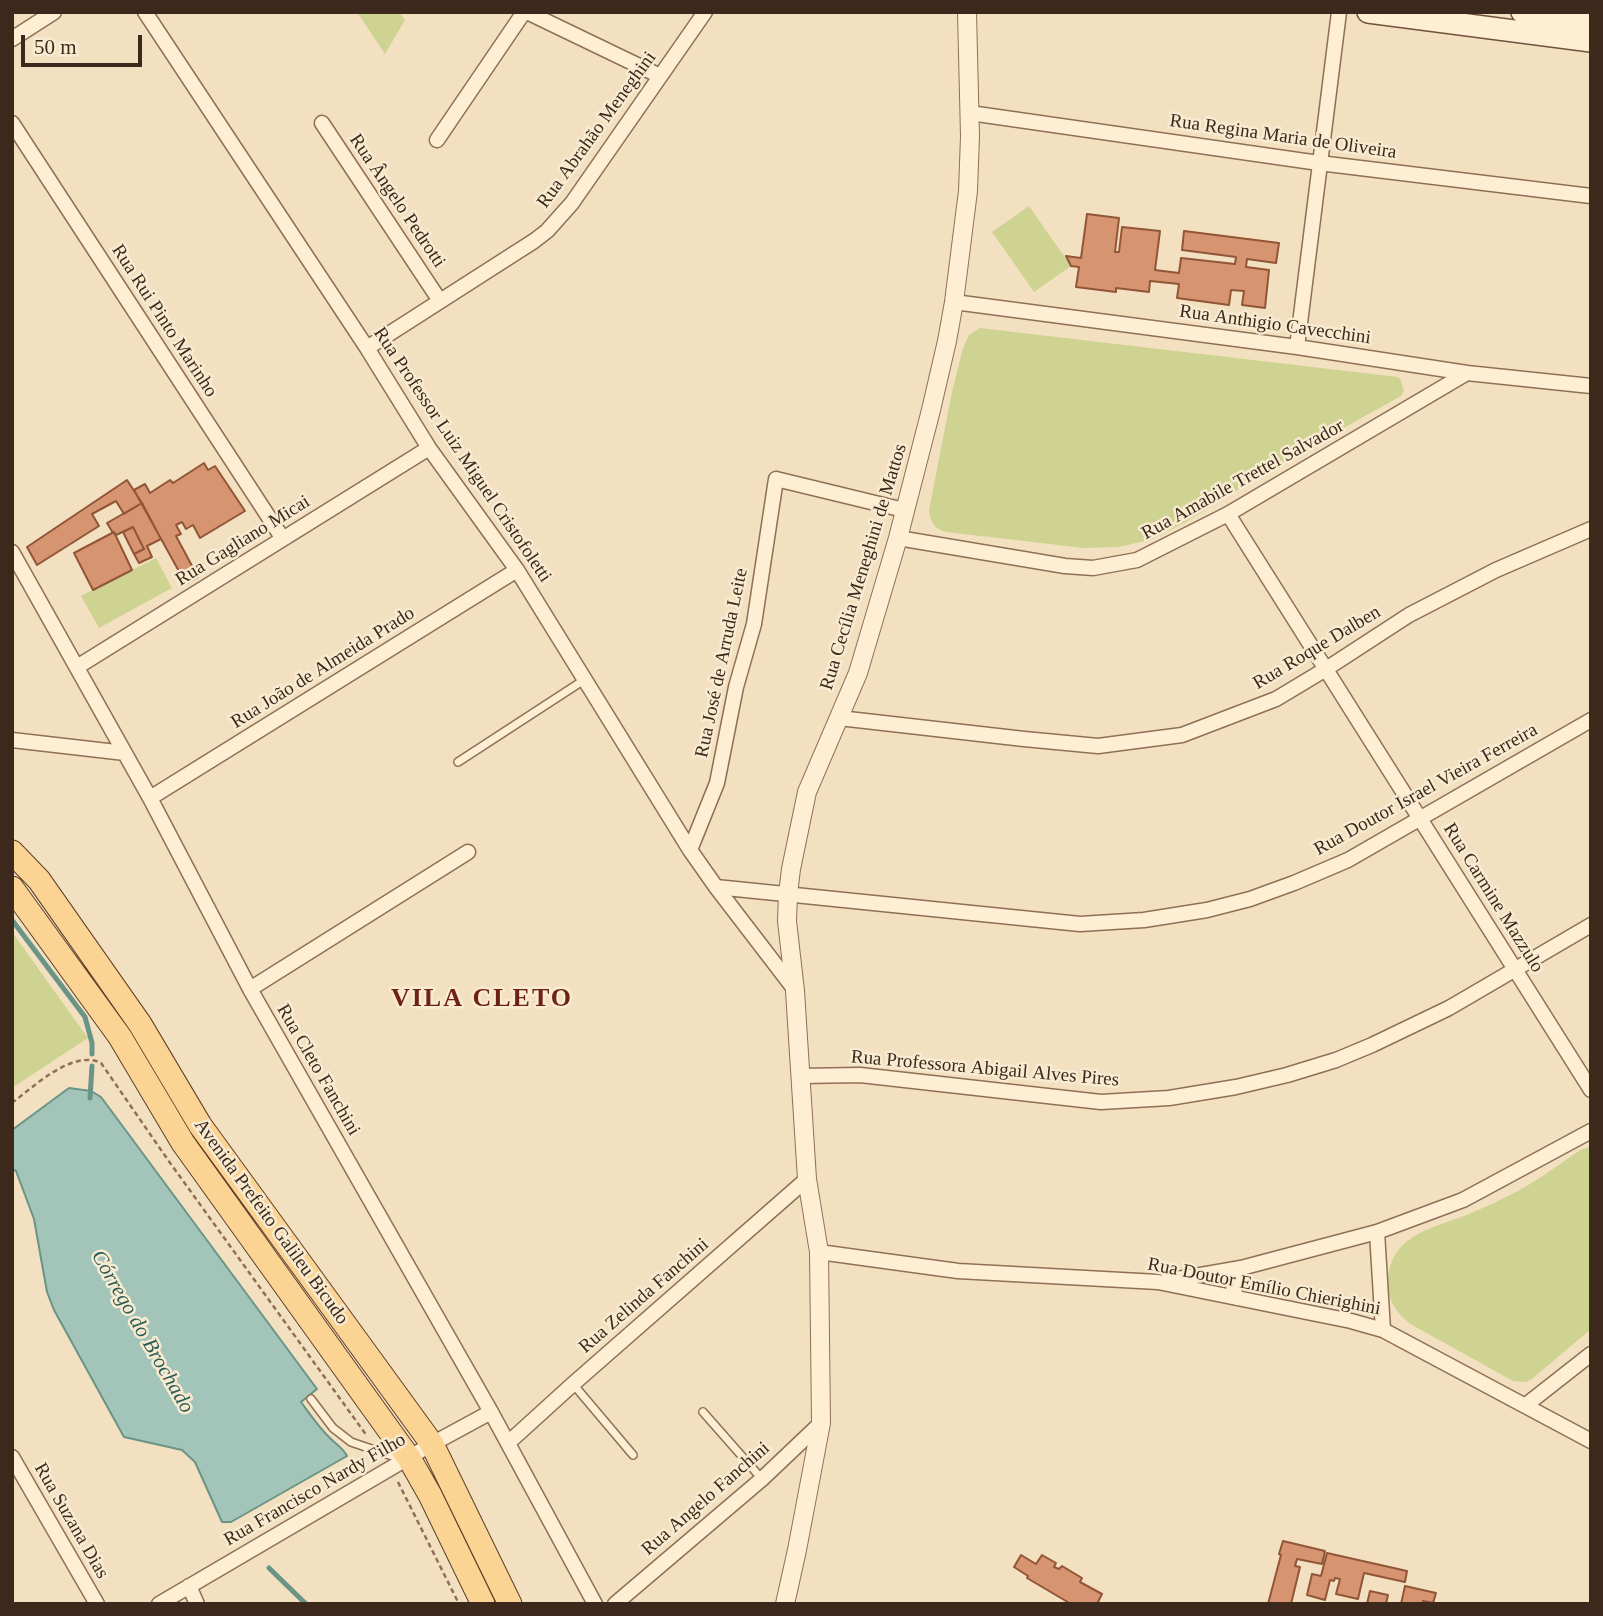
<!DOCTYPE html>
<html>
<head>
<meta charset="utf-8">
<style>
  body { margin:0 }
  #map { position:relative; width:1603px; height:1616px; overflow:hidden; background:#f3e0c0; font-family:Georgia,serif }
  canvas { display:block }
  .frame { position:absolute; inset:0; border:14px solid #3c291c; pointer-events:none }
  .scale { position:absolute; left:21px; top:35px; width:121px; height:32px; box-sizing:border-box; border:4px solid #3c291c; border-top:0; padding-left:9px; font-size:21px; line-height:24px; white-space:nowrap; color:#3c291c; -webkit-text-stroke:5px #f9ebd1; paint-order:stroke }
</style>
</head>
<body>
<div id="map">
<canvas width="1603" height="1616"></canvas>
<div class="frame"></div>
<div class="scale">50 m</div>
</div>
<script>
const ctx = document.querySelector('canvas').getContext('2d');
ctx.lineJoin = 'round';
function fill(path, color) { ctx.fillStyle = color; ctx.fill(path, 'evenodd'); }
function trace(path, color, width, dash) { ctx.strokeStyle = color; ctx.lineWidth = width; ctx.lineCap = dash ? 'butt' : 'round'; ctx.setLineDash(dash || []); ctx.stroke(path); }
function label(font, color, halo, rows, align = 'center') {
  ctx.font = font + ' Georgia,serif'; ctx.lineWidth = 5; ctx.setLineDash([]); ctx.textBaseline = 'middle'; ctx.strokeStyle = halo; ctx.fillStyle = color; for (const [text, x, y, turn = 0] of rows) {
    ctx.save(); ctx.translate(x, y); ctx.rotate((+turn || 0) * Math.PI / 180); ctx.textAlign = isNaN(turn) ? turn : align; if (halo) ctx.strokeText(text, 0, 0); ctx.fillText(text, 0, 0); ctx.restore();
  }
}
const green = new Path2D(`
  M357,12H403L401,15L405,20L385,54Z
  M1029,206L1071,266L1034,292L992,232Z
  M980,328L1398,377L1400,379L1404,391L1401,396L1288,459L1184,523L1150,540L1118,547L1084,548L946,532C935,529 930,522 929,510L952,392L963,348L969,335Z
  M156,558L172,588L99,628L81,596Z
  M12,932L88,1038L12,1088Z
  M1591,1147V1329L1532,1379L1526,1382L1513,1381L1412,1325C1397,1314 1387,1300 1388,1280C1391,1234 1434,1228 1469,1214C1486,1207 1502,1199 1518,1191C1540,1179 1561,1163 1582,1149Z`);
const water = new Path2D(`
  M69,1088L91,1091L101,1097L317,1389L301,1402C310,1414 319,1428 331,1439C337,1445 343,1448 347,1456L231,1522H222L195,1462L182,1450L124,1437L54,1310L47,1292L34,1219L16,1171L12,1169V1130Z`);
const stream = new Path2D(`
  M12,920L85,1017L92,1043V1054
  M90,1098L92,1066
  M269,1568L306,1604`);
const building = new Path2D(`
  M1087,214L1119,218L1115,252H1119L1122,227L1160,231L1155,270L1179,273L1181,258L1235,264L1236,257L1182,250L1184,231L1279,243L1276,263L1247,259L1246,267L1269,270L1265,308L1242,305L1244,291L1231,290L1229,305L1177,298L1179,284L1150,281L1149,292L1116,288V292L1076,287L1079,267L1071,266L1066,256L1081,258Z
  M204,463L208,470L215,466L245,511L200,538L193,525L186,529L182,522L176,525L181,534L176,536L198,577L186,584L134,490L145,484L150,493L170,480L173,483Z
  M127,480L142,503L124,514L116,501L92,514L99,526L37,565L27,547Z
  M142,503L161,539L147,546L152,557L139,563L134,554L144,549L133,527L116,535L114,532L113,533L107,523Z
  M133,527L144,549L134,554L123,532Z
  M114,532L132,570L93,590L74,553Z
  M1283,1541L1325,1551L1322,1564L1297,1559L1295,1566L1300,1567L1291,1604H1268L1281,1555L1279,1554Z
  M1327,1553L1407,1571L1405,1582L1364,1573L1358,1599L1336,1594L1340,1579L1335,1578L1334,1581L1330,1580L1325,1600L1307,1595L1312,1574L1321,1576Z
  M1021,1555L1036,1564L1042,1555L1056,1563L1054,1567L1059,1569L1062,1566L1082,1578L1080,1582L1102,1594L1097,1604H1071L1027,1578L1028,1576L1014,1567Z
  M1405,1586L1436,1593L1433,1603L1423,1601V1604H1401Z
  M1370,1591L1388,1595L1386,1604H1367Z`);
const path = new Path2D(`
  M12,1103C33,1087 73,1049 101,1063L168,1160L367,1436
  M398,1482L459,1604`);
const service = new Path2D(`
  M458,762L584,680
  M573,1384L633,1455
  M311,1399L333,1428L351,1442L401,1459
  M703,1412L762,1479`);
const minor = new Path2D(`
  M145,12L367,348L429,448L517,570L690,850L716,887L795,990
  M527,12L660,76
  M12,39L54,12
  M970,113L1319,163L1591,196
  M12,123L283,539
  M322,123L440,301
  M437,140L524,12
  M954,302L1297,347L1467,373L1591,386
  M1297,347L1339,12
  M367,348L534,241L547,231L572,203L705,12
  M1228,514L1591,1090
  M898,538L1065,566L1093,568L1137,560L1228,514L1467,373
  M12,552L150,798L250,989L491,1412L595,1604
  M77,667L429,448
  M839,718L1024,739L1098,746L1182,735L1276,699L1326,669L1409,615L1496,570L1591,529
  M12,740L125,753
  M150,798L517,570
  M690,850L717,783L736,687L754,624L776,479L904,510
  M716,887L1080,924L1144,920L1207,910L1250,899L1294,883L1348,860L1591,720
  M250,989L468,852
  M800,1076L860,1075L1101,1102L1169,1098L1236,1087L1287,1075L1336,1060L1372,1045L1449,1008L1591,925
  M1377,1232L1383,1330
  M819,1252L958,1271L1158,1282L1351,1321L1383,1330L1591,1441
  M1166,1281L1241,1268L1377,1232L1463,1200L1591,1131
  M1237,1298C1231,1286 1232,1278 1241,1268
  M1526,1405L1591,1354
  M508,1443L573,1384L807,1179
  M12,1457L97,1604
  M189,1586L197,1604
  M159,1604L432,1444L491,1412
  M615,1604L762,1479L821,1423`);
const tertiary = new Path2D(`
  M785,1604L797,1550L821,1423L819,1252L807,1179L795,991L787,921L788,894L791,869L807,792L858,673L898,538L931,410L947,341L954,302L968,191L970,136L967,12`);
const secondary = new Path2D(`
  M1368,12L1591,41
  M1522,12L1591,21`);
const primary = new Path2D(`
  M12,852L39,880L140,1024L200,1125L432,1444L510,1604
  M12,888L120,1037L183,1143L409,1458L430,1495L483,1604`);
const streetNames = [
  ["Rua Abrahão Meneghini",597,130,-54],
  ["Rua Regina Maria de Oliveira",1283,137,8],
  ["Rua Ângelo Pedrotti",397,201,56],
  ["Rua Rui Pinto Marinho",164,321,57],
  ["Rua Anthigio Cavecchini",1275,325,8],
  ["Rua Professor Luiz Miguel Cristofoletti",462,455,56],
  ["Rua Amabile Trettel Salvador",1243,480,-29],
  ["Rua Gagliano Micai",243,541,-32],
  ["Rua Cecília Meneghini de Mattos",864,567,-73],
  ["Rua Roque Dalben",1317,648,-31],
  ["Rua José de Arruda Leite",722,663,-78],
  ["Rua João de Almeida Prado",323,668,-32],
  ["Rua Doutor Israel Vieira Ferreira",1426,790,-29],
  ["Rua Carmine Mazzulo",1493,898,58],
  ["Rua Professora Abigail Alves Pires",985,1069,5],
  ["Rua Cleto Fanchini",318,1070,60],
  ["Avenida Prefeito Galileu Bicudo",271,1222,54],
  ["Rua Doutor Emílio Chierighini",1264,1287,11],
  ["Rua Zelinda Fanchini",644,1296,-41],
  ["Rua Francisco Nardy Filho",315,1490,-30],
  ["Rua Angelo Fanchini",706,1499,-41],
  ["Rua Suzana Dias",71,1521,60]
];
const waterNames = [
  ["Córrego do Brochado",142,1332,60]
];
const districtNames = [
  ["VILA CLETO",482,999]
];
fill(green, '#cfd392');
fill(water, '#a3c5b9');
trace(water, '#699486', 2);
trace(stream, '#699486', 5);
fill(building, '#d69471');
trace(building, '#915538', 2);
trace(service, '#8f7055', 10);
trace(minor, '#8f7055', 17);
trace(tertiary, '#8f7055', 20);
trace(secondary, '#705139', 24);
trace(primary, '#5c3e2a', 25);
trace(path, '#8f7055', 2.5, [5, 3.5]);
trace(service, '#fdeed4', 7);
trace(minor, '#fdeed4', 14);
trace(tertiary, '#fdeed4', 18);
trace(secondary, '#fdeed4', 21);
trace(primary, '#fbd393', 23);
label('19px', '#3c291c', '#f9ebd1', streetNames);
label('italic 21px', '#295e57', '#f9ebd1', waterNames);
ctx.letterSpacing = '2px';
label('bold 26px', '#6e2216', '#f9ebd1', districtNames);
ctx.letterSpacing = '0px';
</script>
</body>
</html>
